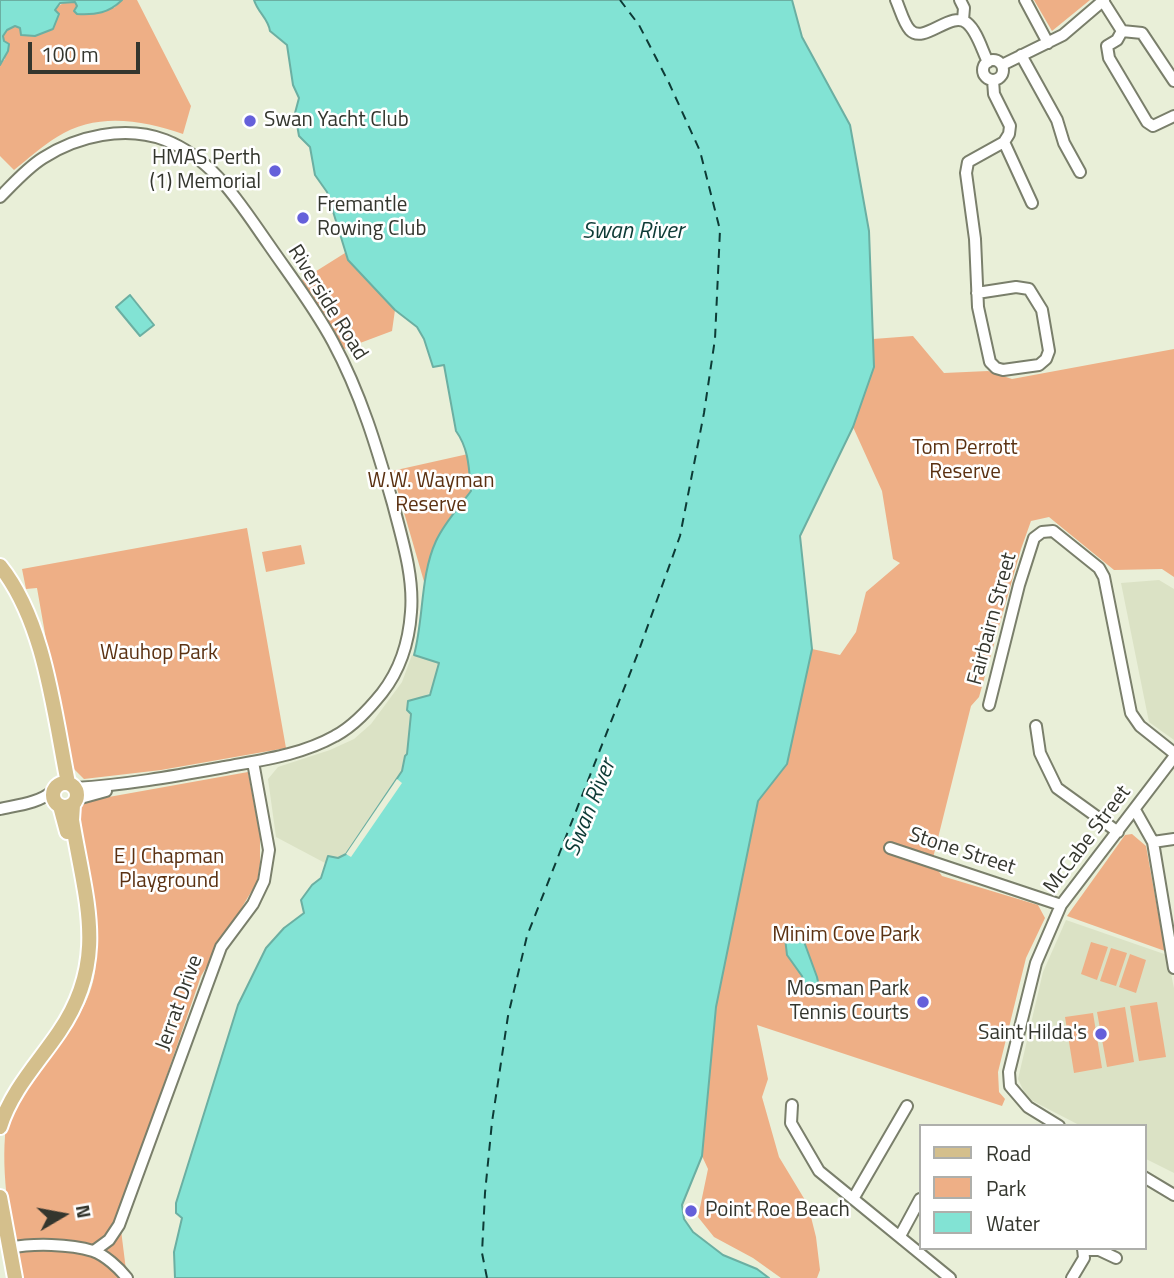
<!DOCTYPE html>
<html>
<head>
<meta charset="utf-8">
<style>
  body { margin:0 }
  #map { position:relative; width:1174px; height:1278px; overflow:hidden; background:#e9efd8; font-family:"Titillium Web",sans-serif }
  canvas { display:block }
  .legend { position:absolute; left:919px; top:1124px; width:228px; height:126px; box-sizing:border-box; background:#fff; border:2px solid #aeafab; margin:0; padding:9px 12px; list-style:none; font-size:21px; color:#34362e }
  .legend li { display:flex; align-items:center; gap:14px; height:35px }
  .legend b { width:35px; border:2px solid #aeafab }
  .north { position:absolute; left:28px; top:1180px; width:70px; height:70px; -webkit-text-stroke:5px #fff; paint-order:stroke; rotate:80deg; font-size:19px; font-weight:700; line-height:28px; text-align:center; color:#34362e }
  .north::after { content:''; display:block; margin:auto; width:24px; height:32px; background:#34362e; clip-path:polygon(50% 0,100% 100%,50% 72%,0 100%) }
  .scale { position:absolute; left:28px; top:42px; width:112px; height:32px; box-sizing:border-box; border:4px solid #34362e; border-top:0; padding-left:9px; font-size:21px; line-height:24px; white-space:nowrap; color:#34362e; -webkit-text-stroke:5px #fff; paint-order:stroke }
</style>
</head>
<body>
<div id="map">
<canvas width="1174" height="1278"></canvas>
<ul class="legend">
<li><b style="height:9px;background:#d4bf8c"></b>Road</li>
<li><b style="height:19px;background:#eeaf86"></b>Park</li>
<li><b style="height:19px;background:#82e3d4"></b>Water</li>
</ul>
<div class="north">N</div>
<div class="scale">100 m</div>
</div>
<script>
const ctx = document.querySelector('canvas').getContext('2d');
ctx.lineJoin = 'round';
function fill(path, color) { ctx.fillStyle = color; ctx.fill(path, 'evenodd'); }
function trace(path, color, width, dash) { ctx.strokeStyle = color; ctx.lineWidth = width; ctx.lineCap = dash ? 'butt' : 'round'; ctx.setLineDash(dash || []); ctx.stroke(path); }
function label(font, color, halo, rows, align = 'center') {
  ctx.font = font + ' "Titillium Web",sans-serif'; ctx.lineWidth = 5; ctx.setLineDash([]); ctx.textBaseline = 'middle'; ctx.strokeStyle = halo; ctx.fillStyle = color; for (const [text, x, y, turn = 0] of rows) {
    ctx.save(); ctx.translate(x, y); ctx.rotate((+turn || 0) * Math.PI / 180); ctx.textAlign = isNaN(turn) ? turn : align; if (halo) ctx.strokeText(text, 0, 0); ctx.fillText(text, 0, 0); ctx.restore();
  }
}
const built = new Path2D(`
  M1159,580L1174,589V740L1149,722L1121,583Z
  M412,655L469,671L419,699L411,714L407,754L405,756L402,771L351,857L338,858L328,856L325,863L276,837L268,779L278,767L330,750L354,739L371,724L402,682Z
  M1066,920L1167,955L1174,988V1173L1144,1158V1126H1081L1027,1098L1018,1079L1043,972Z`);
const green = new Path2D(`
  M122,0H137L191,106L183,134C142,120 96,112 57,137C42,146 28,159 14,170L0,156V65L5,59L3,35L7,30L15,26L20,28L67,1L75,2L77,6L114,8Z
  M1034,0H1090L1052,31Z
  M345,253L348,260L395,310L392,331L344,349L302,280Z
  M913,336L944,373L988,371L1012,379L1174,349V577L1162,569L1114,570L1049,517L1031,521L1021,549L979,697L971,706L932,862L942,876L1038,905L1045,918L1026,958L998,1072L999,1092L1005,1099L1002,1106L757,1025L768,1079L762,1097L779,1157L808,1205L816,1237L820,1270L817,1278H781L753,1258L714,1237L698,1217L708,1169L702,1156L716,1007L758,801L787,763L812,649L840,655L856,632L866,592L900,563L893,559L882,491L853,427L874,367L873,339Z
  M468,454L471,491C446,525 431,541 425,585L392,471Z
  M247,528L286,748L161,770L84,779L72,767L54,685L37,588L26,589L22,569Z
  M301,545L305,564L266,572L262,552Z
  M248,772L260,836V864L257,882L201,976L119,1214L127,1278H20C11,1230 0,1175 6,1126C23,1069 87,1032 95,971C96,961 97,949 96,939C94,918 73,821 79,808C81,803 87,801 92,800Z
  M1132,834L1146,846L1165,951L1067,916L1125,835Z
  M1091,942L1108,947L1097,980L1081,974Z
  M1111,948L1127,953L1116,986L1100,981Z
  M1130,954L1146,960L1136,993L1119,987Z
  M1157,1002L1166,1057L1139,1061L1130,1006Z
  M1125,1007L1134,1062L1107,1067L1097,1012Z
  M1093,1013L1102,1068L1074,1073L1065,1017Z`);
const water = new Path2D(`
  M0,0H122C109,13 96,15 77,14L74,11L77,6L75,2L60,3L55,10L59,14L53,29L35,36L21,35L20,28L15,26L7,30L3,36L4,41L9,44L8,51L0,65Z
  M254,0H792L802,37L850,125L869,231L874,367L853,427L800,536L812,649L787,764L758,801L716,1007L702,1156L682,1205L684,1219L693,1232L723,1255L757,1269L769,1278H175L174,1252L182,1218L176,1213V1203L238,1005L266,948L284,928L304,913L301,900L312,885L321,878L328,856L338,858L346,854L402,771L405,756L407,754L411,714L407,710L408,701L430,695L439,663L414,655C424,618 420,576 436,541C444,523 460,506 471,491C469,469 469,449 456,431L444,365L433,367L424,339L417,327L395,310L348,260L327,192L315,175L310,147L299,136L295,113L299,98L293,85L287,45L270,31C268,18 258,13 254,0Z
  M130,295L154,325L140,336L116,307Z
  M799,928L817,977L820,991L814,994L806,990L802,976L787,955L785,938L791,929Z`);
const pier = new Path2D(`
  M397,779L402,783L351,857L346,854Z`);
const ferry = new Path2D(`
  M487,1278L482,1253L485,1193L492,1122L508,1016L527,936L638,653L680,536L704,413L715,339L720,230L700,151L669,83L639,25L620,0`);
const minor = new Path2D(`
  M896,0C900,9 904,24 910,30C924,45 951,10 967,23C977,31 982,50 988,62
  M960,0L964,8L963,20
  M1025,0L1048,43
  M1103,1L1122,31
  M1021,55L1057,120L1064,143L1080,172
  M983 70a10 10 0 1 1 20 0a10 10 0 1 1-20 0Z
  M1002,65L1063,35L1104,0
  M1174,81L1142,33L1122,31L1117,40L1107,46L1109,58L1147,122L1153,126L1174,116
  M1004,142L1032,203
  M0,197C13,184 27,168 43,158C77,136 125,125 165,140C214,159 240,204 269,245C291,277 315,308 333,342C361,394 377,448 393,504C402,539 414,576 411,612C409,641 400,670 382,693C369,709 354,726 335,736C301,755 262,760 225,767C175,776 126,785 75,788
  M977,293L1016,287L1029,289L1042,310L1049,351L1046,359L1039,365L1003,370L996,368L990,362L978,307L975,239L966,173L968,162L1004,142L1009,134L1010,126L994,94L993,80
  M989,705L1019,585L1034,538L1042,532L1053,531L1099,568L1104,577L1131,713L1140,726L1174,753
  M1036,726L1040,753L1057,788L1118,832
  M77,799L106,791
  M0,809C18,805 39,803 53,791
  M1135,810L1153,842L1174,968
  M1153,842L1174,839
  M890,848L1061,905
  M792,1105L791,1123L819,1171L950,1278
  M1059,1126L1028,1107L1010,1086L1009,1072L1036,963L1061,905L1174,757
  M1144,1177L1174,1195
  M853,1199L907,1106
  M900,1236L920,1199
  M10,1248C33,1243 70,1244 93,1251C105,1255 119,1268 127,1278
  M1083,1250H1099L1116,1258
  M94,1251L109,1240L119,1225L221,947L253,904L264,881L269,850L253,762
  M1072,1278L1084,1258L1083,1248`);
const major = new Path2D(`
  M0,566C45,622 54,714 68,783
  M53 795a12 12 0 1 1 24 0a12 12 0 1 1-24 0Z
  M60,806L67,832
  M0,1127C11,1091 38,1063 59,1032C109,959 85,900 72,820L73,805
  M0,1197L15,1278`);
const markers = [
  [250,121,7,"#6560da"],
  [275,171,7,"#6560da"],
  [303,218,7,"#6560da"],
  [923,1002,7,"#6560da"],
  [1101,1034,7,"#6560da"],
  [691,1211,7,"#6560da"]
];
const poiNames = [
  ["Swan Yacht Club",264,121],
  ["HMAS Perth",261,159,"right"],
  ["(1) Memorial",261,183,"right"],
  ["Fremantle",317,206],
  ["Rowing Club",317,230],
  ["Mosman Park",909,990,"right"],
  ["Tennis Courts",909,1014,"right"],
  ["Saint Hilda's",1087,1034,"right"],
  ["Point Roe Beach",705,1211]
];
const streetNames = [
  ["Riverside Road",327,303,58],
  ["Fairbairn Street",993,619,-75],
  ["McCabe Street",1088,840,-53],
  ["Stone Street",962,852,18],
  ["Jerrat Drive",180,1003,-70]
];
const parkNames = [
  ["Tom Perrott",965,449],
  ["Reserve",965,473],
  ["W.W. Wayman",431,482],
  ["Reserve",431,506],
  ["Wauhop Park",159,654],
  ["E J Chapman",169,858],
  ["Playground",169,882],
  ["Minim Cove Park",846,936]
];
const waterNames = [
  ["Swan River",633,232],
  ["Swan River",591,808,-68]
];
fill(built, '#dbe2c5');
fill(green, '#eeaf86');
fill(water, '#82e3d4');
trace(water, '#6bafa2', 2);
fill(pier, '#e9efd8');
trace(ferry, '#0d3b36', 2, [9, 7]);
trace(minor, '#7a7f6b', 14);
trace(major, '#fff', 18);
trace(minor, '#fff', 10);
trace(major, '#d4bf8c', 14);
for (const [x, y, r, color] of markers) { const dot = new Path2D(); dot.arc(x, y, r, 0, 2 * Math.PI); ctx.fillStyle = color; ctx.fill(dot); trace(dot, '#fff', 2.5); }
label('21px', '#34362e', '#fff', poiNames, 'left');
label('21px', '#34362e', '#fff', streetNames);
label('21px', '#5b3112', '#fff', parkNames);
label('italic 23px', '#0d3b36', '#fff', waterNames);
</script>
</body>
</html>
